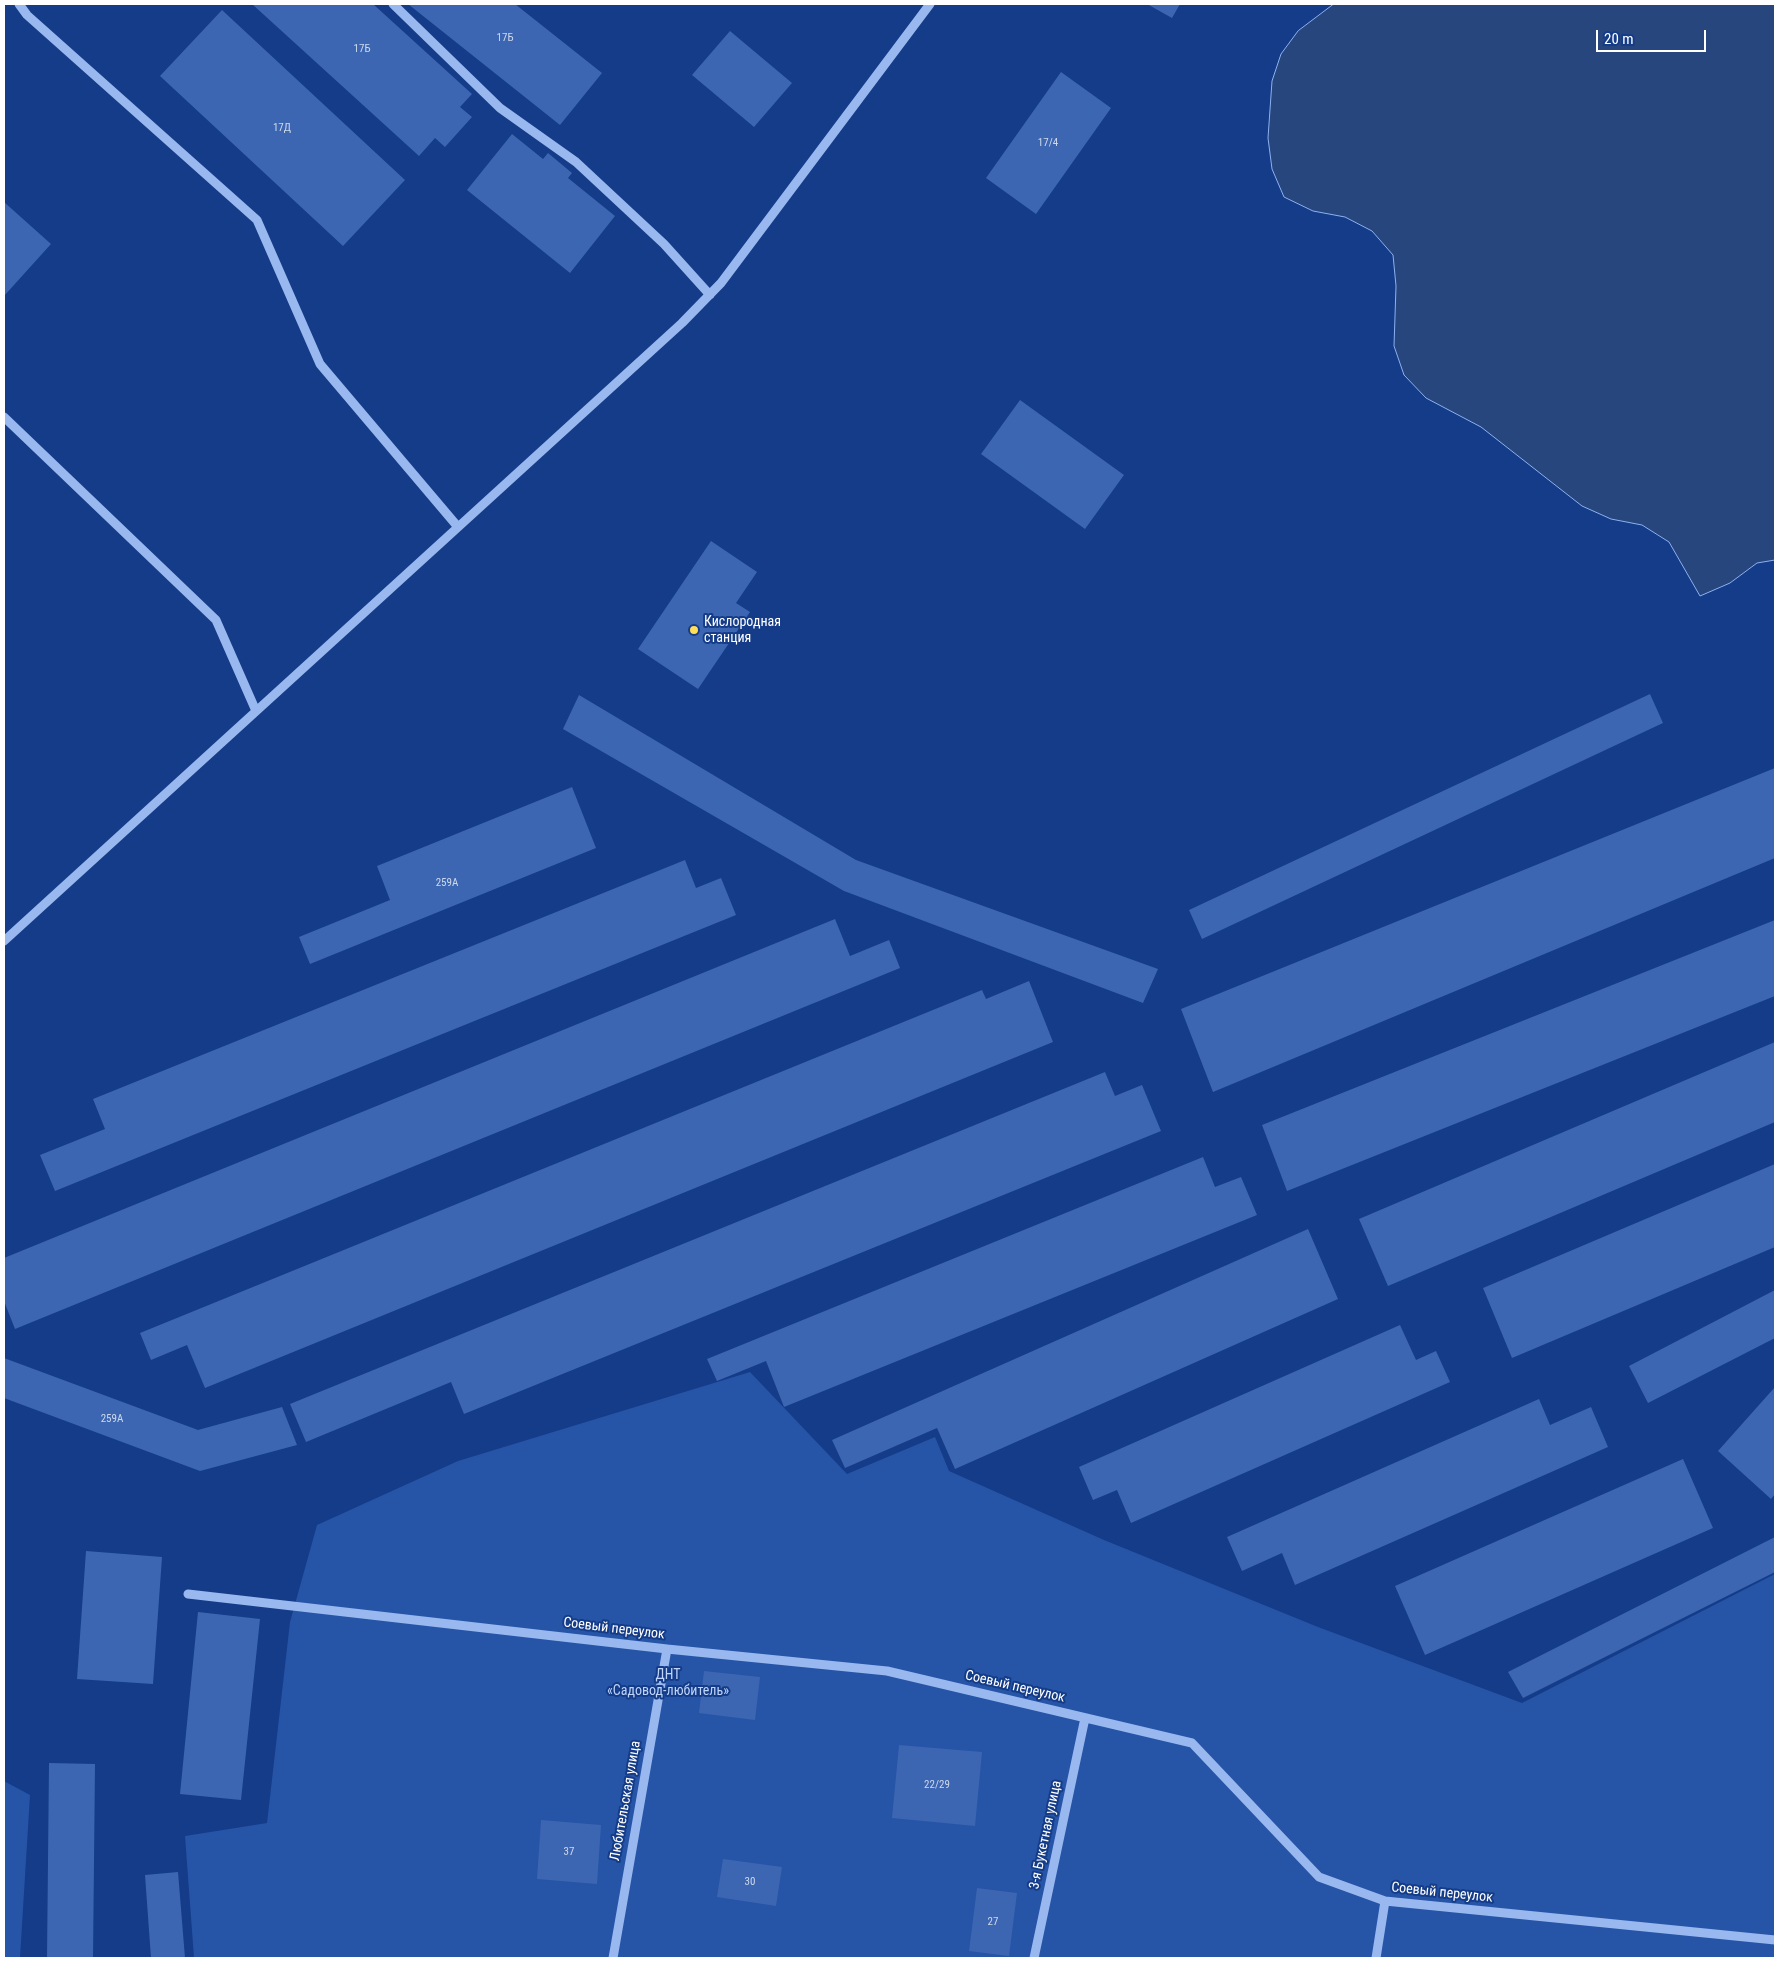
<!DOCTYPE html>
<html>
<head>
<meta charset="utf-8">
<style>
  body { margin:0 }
  #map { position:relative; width:1779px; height:1962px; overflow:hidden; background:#143c88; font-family:"Roboto Condensed",sans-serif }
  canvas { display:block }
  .frame { position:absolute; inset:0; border:5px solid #fff; pointer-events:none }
  .scale { position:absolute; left:1596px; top:30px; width:110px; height:22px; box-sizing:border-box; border:2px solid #fff; border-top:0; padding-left:6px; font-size:15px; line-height:18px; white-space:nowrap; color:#fff; -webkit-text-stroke:4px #143c88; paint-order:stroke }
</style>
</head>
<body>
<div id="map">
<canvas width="1779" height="1962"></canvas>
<div class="frame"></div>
<div class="scale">20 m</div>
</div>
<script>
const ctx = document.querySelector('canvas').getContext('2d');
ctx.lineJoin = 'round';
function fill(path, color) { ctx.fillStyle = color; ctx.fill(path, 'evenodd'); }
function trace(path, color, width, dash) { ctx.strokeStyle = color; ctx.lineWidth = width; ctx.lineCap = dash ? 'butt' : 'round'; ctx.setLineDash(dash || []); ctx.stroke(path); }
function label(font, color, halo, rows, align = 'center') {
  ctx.font = font + ' "Roboto Condensed",sans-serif'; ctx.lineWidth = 4; ctx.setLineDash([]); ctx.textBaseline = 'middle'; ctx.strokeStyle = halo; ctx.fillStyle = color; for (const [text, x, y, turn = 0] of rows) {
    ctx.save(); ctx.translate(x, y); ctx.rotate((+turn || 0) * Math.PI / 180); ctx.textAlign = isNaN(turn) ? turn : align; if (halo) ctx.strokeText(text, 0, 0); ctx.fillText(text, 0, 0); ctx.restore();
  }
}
const green = new Path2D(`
  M750,1372L847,1474L935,1437L949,1471L1104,1540L1318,1627L1522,1703L1775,1574V1958H194L185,1836L267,1823L290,1622L317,1525L458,1461Z
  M4,1781L30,1795L20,1958H4Z`);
const water = new Path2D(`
  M1334,4H1775V560L1757,563L1730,583L1700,596L1669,542L1642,525L1611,519L1582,506L1481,427L1426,398L1404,375L1394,346L1396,286L1393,255L1372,231L1345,217L1313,211L1284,197L1272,169L1268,138L1272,81L1281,54L1298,31Z`);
const building = new Path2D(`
  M252,4H373L472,94L460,107L472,117L445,147L435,138L419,156Z
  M408,4H515L602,73L560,125Z
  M1147,4H1180L1172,18Z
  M222,10L405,180L343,246L160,76Z
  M730,31L792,83L754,127L692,75Z
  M1061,72L1111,108L1036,214L986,178Z
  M512,134L543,159L548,153L572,173L568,178L615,216L570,273L467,190Z
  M4,202L51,244L4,296Z
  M1020,400L1124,475L1085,529L981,454Z
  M711,541L757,572L736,603L750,612L698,689L638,649Z
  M1650,694L1663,723L1202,939L1189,910Z
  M579,695L856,860L1158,969L1143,1003L844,891L563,729Z
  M1775,768V858L1213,1092L1181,1009Z
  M572,787L596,848L310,964L299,937L390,900L377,866Z
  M685,860L696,888L721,878L736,915L55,1191L40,1155L105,1129L93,1099Z
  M835,919L850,956L889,940L900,968L15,1329L4,1301V1258Z
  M1775,920V996L1287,1191L1262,1125Z
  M1029,981L1053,1042L205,1388L187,1345L151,1360L140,1333L982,990L986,999Z
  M1775,1042V1122L1388,1286L1359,1219Z
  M1105,1072L1115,1096L1142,1085L1161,1131L464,1414L451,1382L306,1442L290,1404Z
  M1203,1157L1215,1187L1241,1177L1257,1215L784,1407L766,1361L717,1381L707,1359Z
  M1775,1164V1247L1512,1358L1483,1288Z
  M1308,1229L1338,1299L955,1469L937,1428L845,1468L832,1440Z
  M1775,1290V1338L1648,1403L1629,1366Z
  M1400,1325L1416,1360L1436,1351L1450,1382L1131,1523L1117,1490L1093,1500L1079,1467Z
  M4,1358L198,1430L282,1407L297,1445L200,1471L4,1398Z
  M1775,1387V1494L1771,1499L1718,1451Z
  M1539,1399L1550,1425L1591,1407L1608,1447L1295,1585L1282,1553L1242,1571L1227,1537Z
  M1683,1459L1713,1528L1425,1655L1395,1586Z
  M1775,1537V1572L1523,1698L1508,1672Z
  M86,1551L162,1557L153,1684L77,1679Z
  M198,1612L260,1619L241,1800L180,1794Z
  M704,1671L760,1677L755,1720L699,1713Z
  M899,1745L982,1752L975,1826L892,1818Z
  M49,1763L95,1764L93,1958H47Z
  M541,1820L601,1825L597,1884L537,1879Z
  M723,1859L782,1867L776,1906L717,1897Z
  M178,1872L185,1958H151L145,1875Z
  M977,1888L1017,1893L1009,1956L969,1951Z`);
const minor = new Path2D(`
  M19,4L27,15L257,220L320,364L458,527
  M393,4L500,108L576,162L664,244L710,295
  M4,417L216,620L256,711
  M4,941L682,323L721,283L930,4
  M188,1594L667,1649L887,1671L1192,1743L1319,1877L1385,1901L1775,1940
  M613,1958L667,1649
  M1034,1958L1085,1718
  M1376,1958L1385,1901`);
const markers = [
  [694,630,5,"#ffde58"]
];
const numberNames = [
  ["17Б",505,38],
  ["17Б",362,49],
  ["17Д",282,128],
  ["17/4",1048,143],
  ["259А",447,883],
  ["259А",112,1419],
  ["22/29",937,1785],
  ["37",569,1852],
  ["30",750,1882],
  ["27",993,1922]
];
const poiNames = [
  ["Кислородная",704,622],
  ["станция",704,638]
];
const streetNames = [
  ["Соевый переулок",614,1629,7],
  ["Соевый переулок",1015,1687,13],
  ["Любительская улица",626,1801,-80],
  ["3-я Букетная улица",1046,1835,-78],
  ["Соевый переулок",1442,1893,6]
];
const parkNames = [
  ["ДНТ",668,1675],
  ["«Садовод-любитель»",668,1691]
];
fill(green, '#2654a7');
fill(water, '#28467e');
trace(water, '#8bb2f2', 1);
fill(building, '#3d66b2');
trace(minor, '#99b8ef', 9);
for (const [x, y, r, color] of markers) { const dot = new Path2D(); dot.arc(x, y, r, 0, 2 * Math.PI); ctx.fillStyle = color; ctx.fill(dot); trace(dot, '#143c88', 2); }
label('11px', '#ced9ec', null, numberNames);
label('14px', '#fff', '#143c88', poiNames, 'left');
label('14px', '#fff', '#143c88', streetNames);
label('14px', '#bfd5fb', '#143c88', parkNames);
</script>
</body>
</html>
